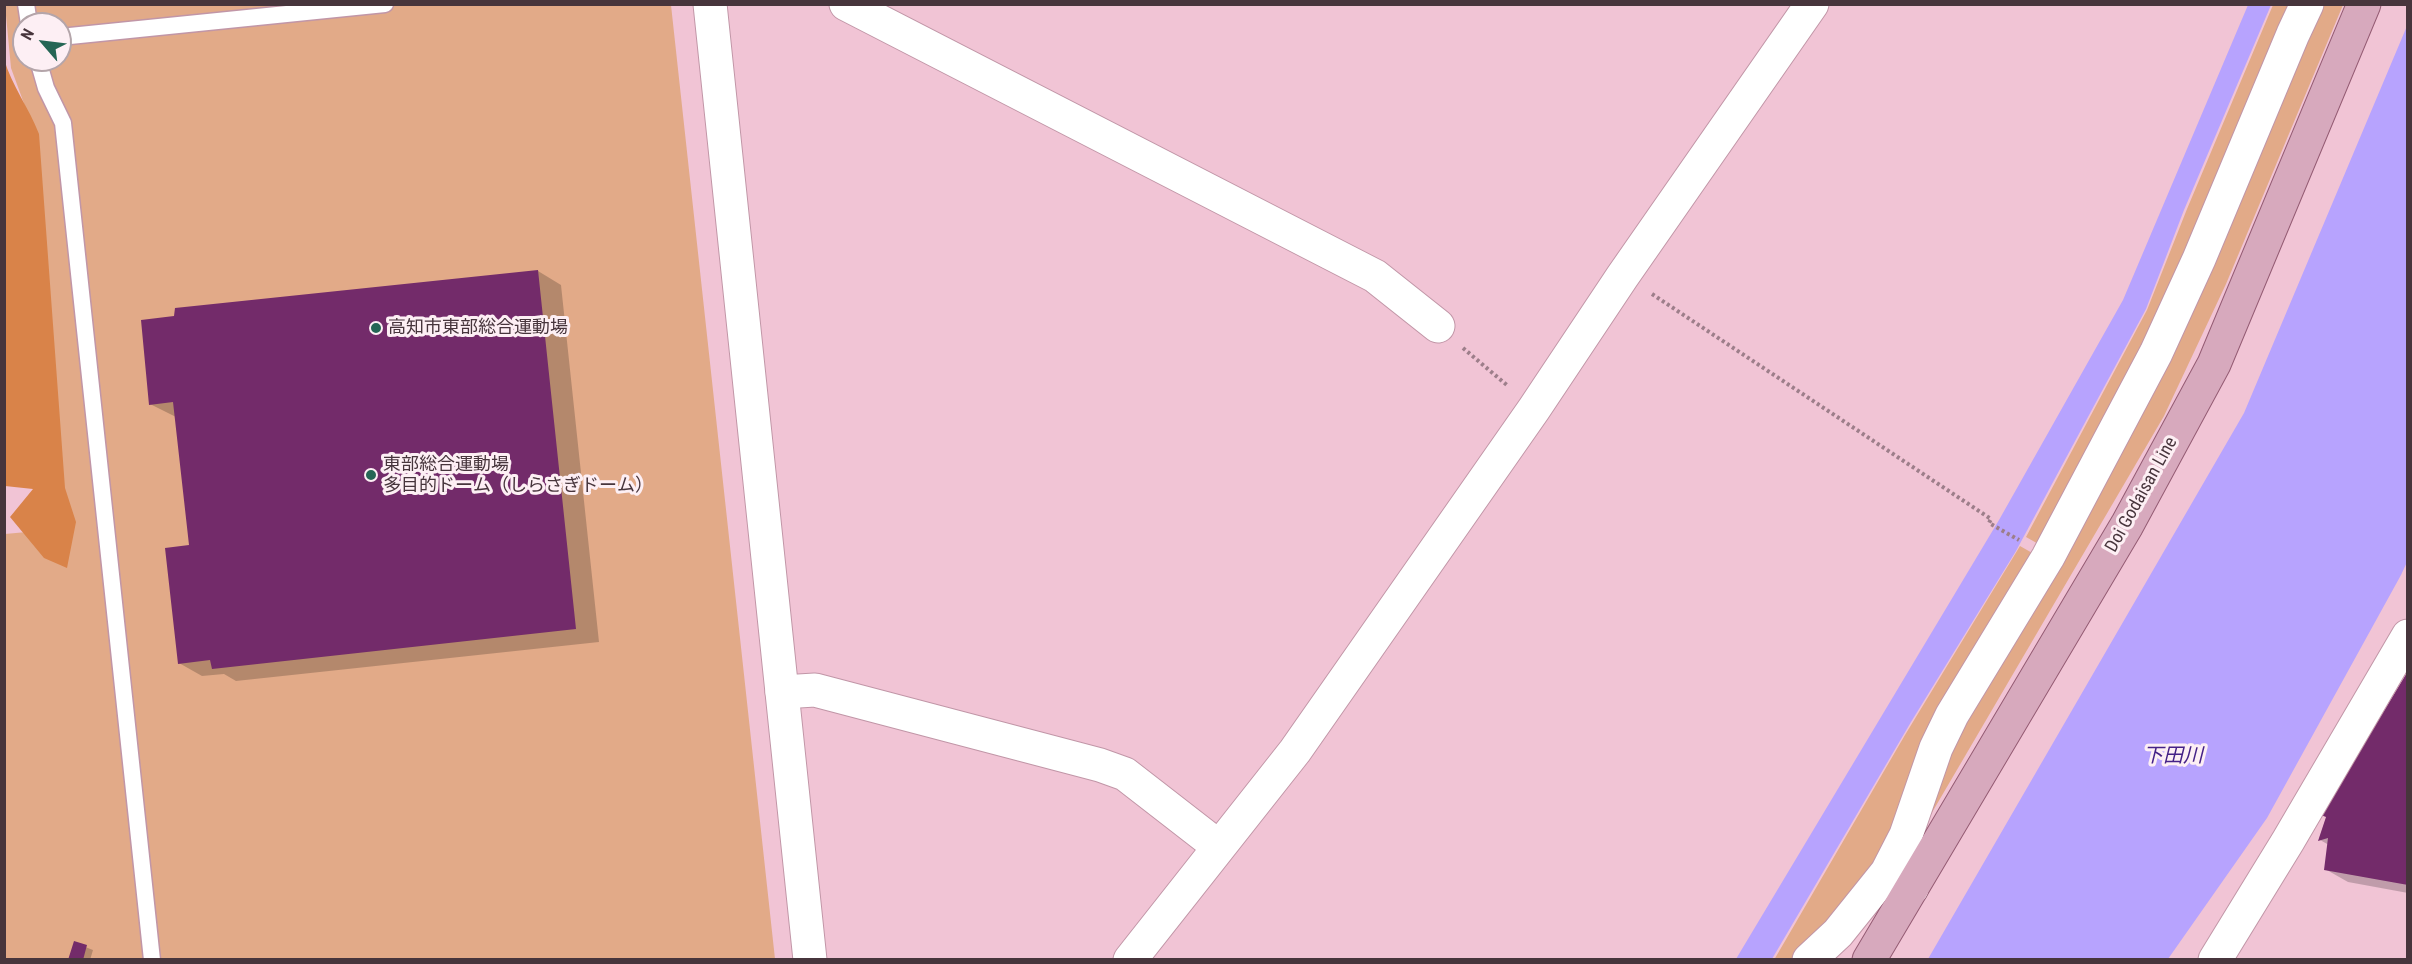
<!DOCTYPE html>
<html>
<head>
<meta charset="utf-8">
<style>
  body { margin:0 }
  #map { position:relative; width:2412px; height:964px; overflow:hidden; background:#f1c4d5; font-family:"Roboto Condensed",sans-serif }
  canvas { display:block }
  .frame { position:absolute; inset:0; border:6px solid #47353c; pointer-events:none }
  .north { position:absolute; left:12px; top:12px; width:60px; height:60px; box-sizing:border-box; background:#fdeff4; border:2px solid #b4a5aa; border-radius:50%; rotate:298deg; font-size:16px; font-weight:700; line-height:24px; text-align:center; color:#47353c }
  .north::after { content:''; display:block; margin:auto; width:21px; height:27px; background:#256655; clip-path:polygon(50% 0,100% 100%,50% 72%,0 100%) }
</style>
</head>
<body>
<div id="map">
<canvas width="2412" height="964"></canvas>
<div class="frame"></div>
<div class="north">N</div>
</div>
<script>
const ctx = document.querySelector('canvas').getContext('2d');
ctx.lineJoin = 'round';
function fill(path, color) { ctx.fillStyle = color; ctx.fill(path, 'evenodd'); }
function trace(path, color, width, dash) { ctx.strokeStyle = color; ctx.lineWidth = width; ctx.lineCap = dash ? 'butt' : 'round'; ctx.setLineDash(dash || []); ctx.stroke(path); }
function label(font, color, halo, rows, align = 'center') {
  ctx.font = font + ' "Roboto Condensed","Noto Sans JP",sans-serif'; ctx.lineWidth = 6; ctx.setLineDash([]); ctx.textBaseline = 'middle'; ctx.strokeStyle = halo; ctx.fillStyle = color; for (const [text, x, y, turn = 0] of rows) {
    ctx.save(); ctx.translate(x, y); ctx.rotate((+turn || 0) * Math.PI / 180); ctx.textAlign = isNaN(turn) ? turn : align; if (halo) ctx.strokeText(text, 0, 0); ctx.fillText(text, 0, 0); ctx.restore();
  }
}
const green = new Path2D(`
  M5,5H671L775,959L5,960V534L59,529L33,128L11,68ZM24,24H60V60H24Z
  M2273,5H2300L2231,173L2042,546L2026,537L2147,310L2187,209Z
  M2314,5H2343L2226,284L2164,416L1920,833L1936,769Z
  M2020,546L2034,554L1877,870L1799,959L1774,960L1905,735Z`);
const forest = new Path2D(`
  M4,59C12,86 29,108 39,134L65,488L76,522L67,568L44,558L10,517L33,489L5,486Z`);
const water = new Path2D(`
  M2248,5H2271L2184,210L2146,309L2016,551L1911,722L1772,959H1736L1999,520L2123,300Z
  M2407,26L2408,560L2401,575L2267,818L2168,959H1928L2244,413Z`);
const shadow = new Path2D(`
  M538,271L561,285L599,642L236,681L224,674L202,676L179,663L191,546L176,417L150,404Z
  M2408,674V893L2348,882L2325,869L2329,845L2320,840Z
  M75,943L93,950L90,960H70Z`);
const building = new Path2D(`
  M538,270L576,629L212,669L210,660L178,664L165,548L189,545L173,402L149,405L141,320L174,316L175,308Z
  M2408,671V885L2324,870L2328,838L2318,841L2326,817L2321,815Z
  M74,941L87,945L83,960H68Z`);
const path = new Path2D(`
  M1652,294L1991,519L1989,523L2019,540
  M1463,348L1508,386`);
const lane = new Path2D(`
  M26,4L29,24
  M60,37L385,4
  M38,60L46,88L63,123L152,960`);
const street = new Path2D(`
  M846,4L1375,276L1438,326
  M782,692L815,690L1100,765L1125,774L1219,847
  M1912,888L1887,872L1906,835L1936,748L1952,715L2048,557L2156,353L2199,259L2293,34L2307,4
  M1130,960L1295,751L1534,409L1622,277L1812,4
  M1809,960L1838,933L1887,872
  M2215,960L2288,841L2408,636`);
const secondary = new Path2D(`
  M710,4L810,960`);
const primary = new Path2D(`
  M1869,960L2127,525L2214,364L2364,4`);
const markers = [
  [376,328,6,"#256655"],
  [371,475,6,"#256655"]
];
const poiNames = [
  ["高知市東部総合運動場",388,328],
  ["東部総合運動場",383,465],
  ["多目的ドーム（しらさぎドーム）",383,486]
];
const streetNames = [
  ["Doi Godaisan Line",2142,495,-61]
];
const waterNames = [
  ["下田川",2173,757]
];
fill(green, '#e2aa88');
fill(forest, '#d98349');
fill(water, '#b7a3fe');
fill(shadow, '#0003');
fill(building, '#732b6a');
trace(lane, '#c196a7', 19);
trace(street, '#c196a7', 35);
trace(secondary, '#c196a7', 35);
trace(primary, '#945b73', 35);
trace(path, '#9d7e8a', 4, [3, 3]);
trace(lane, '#fff', 16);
trace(street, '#fff', 33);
trace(secondary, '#fff', 33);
trace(primary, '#d7a9bd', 33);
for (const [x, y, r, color] of markers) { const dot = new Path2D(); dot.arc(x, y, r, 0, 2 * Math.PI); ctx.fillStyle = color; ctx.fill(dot); trace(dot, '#fdeff4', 2); }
label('18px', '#47353c', '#fdeff4', poiNames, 'left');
label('18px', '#47353c', '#fdeff4', streetNames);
label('italic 20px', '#452187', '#fdeff4', waterNames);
</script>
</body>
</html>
